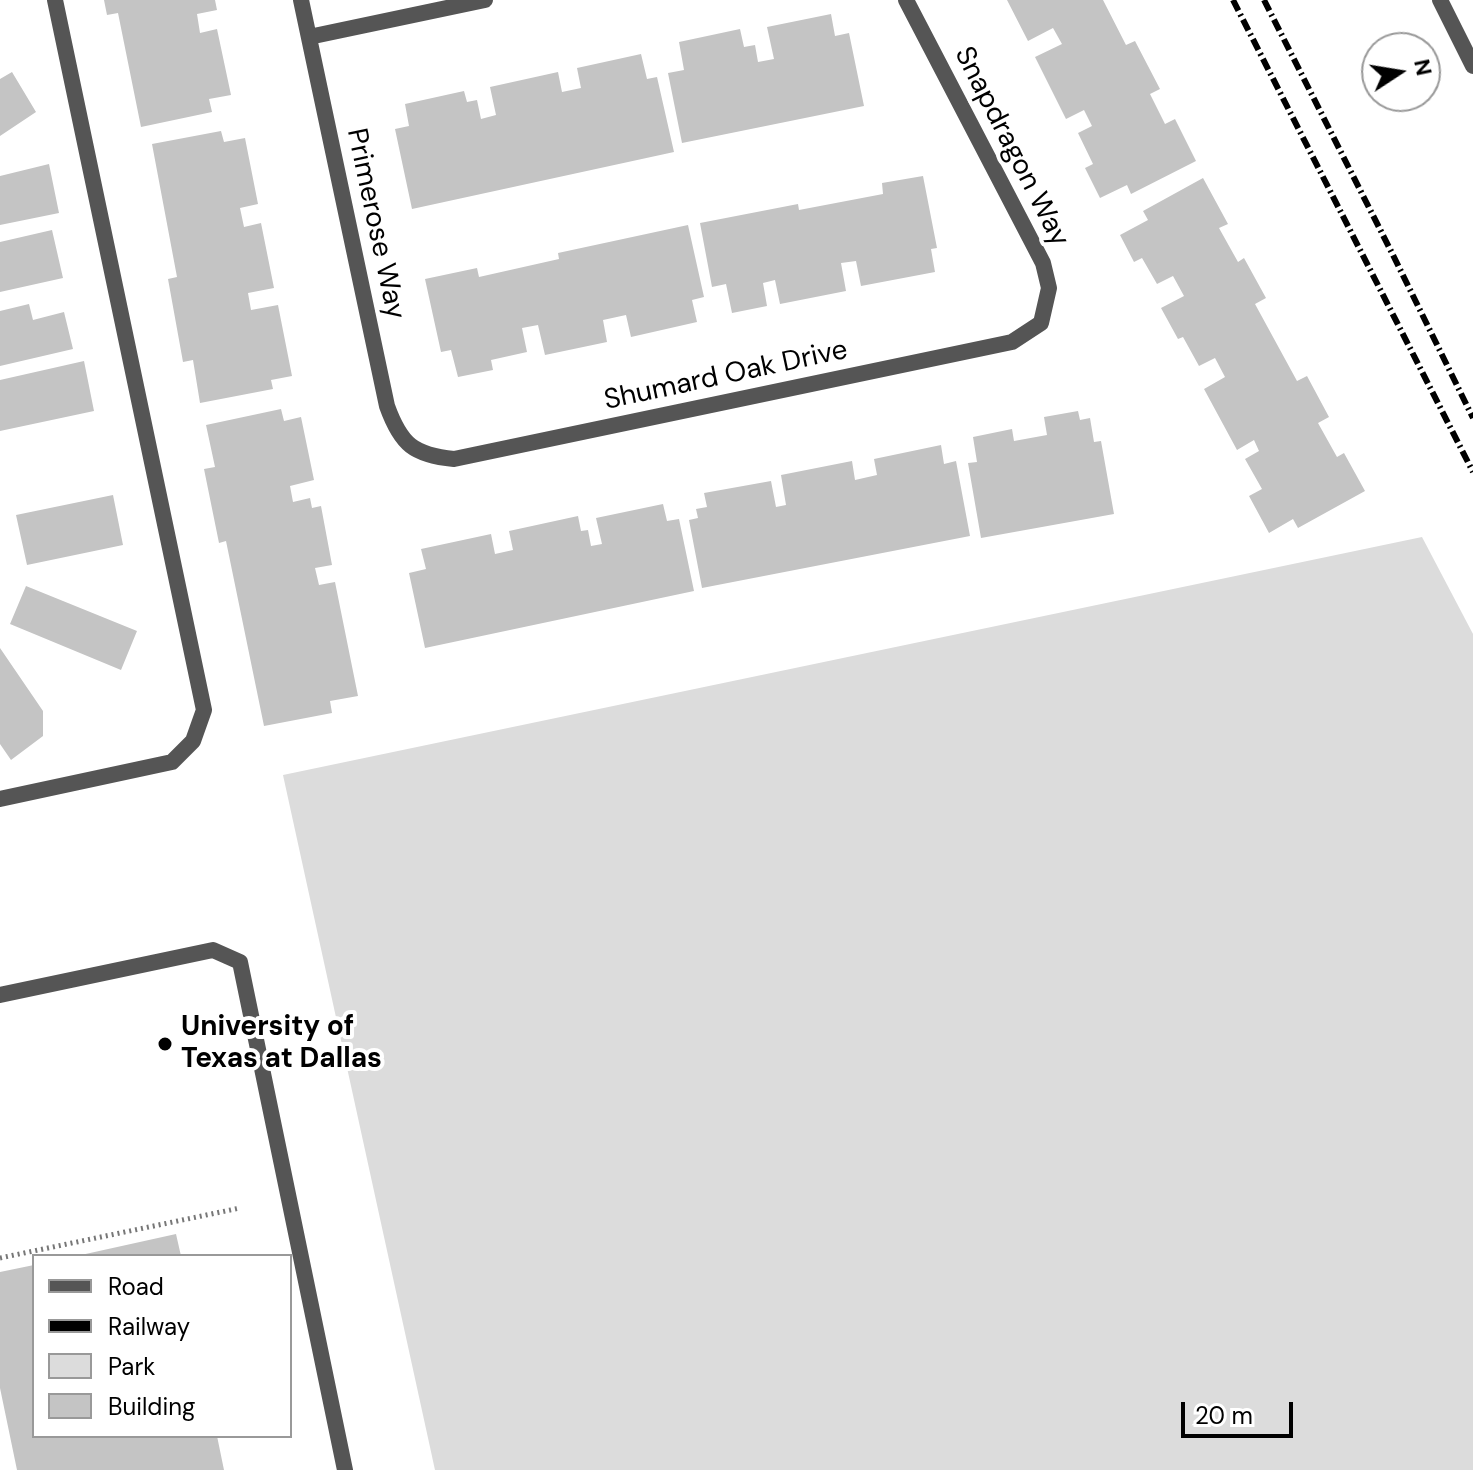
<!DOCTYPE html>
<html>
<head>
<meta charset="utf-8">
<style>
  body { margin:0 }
  #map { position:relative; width:1473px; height:1470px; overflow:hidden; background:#fff; font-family:"DM Sans",sans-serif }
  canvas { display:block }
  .legend { position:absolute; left:32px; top:1254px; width:260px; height:184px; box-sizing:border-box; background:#fff; border:2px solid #999; margin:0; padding:10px 14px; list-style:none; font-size:24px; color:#000 }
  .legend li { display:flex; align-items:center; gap:16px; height:40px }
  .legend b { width:40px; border:2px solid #999 }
  .north { position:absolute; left:1361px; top:32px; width:80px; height:80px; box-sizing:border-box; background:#fff; border:2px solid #999; border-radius:50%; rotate:78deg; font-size:22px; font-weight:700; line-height:32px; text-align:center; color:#000 }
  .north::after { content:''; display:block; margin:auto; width:28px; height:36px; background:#000; clip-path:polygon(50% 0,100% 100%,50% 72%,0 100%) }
  .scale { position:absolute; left:1181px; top:1402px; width:112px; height:36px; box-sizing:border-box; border:4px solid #000; border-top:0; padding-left:10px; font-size:24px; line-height:28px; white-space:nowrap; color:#000; -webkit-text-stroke:6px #fff; paint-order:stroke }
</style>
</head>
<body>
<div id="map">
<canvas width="1473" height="1470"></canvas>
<ul class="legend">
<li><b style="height:10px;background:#555"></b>Road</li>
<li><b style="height:10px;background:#000"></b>Railway</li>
<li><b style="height:22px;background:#dcdcdc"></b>Park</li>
<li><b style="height:22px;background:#c4c4c4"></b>Building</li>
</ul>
<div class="north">N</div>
<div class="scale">20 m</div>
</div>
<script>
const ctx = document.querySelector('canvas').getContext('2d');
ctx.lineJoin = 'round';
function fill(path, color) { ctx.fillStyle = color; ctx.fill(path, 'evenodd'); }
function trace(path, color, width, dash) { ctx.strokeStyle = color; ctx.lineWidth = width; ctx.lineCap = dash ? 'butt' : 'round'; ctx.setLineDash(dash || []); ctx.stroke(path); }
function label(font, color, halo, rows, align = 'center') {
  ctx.font = font + ' "DM Sans",sans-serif'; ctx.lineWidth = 8; ctx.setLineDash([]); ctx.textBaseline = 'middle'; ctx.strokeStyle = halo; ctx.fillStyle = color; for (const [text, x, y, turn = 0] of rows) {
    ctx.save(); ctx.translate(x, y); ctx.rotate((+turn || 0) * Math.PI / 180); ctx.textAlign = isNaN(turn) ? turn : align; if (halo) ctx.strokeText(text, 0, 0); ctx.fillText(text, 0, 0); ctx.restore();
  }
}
const green = new Path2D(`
  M1422,537L1473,634V1470H435L283,775Z`);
const building = new Path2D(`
  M104,0H215L217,10L197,14L200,33L217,29L231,95L209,99L212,112L141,127L118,13L107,15Z
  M1007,0H1103L1126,45L1135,41L1160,89L1150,94L1165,124L1175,119L1196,161L1131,194L1127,185L1100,198L1085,168L1093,164L1078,133L1092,126L1084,110L1066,119L1035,57L1062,44L1053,28L1028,41Z
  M831,14L835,36L849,33L864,106L682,143L668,73L684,70L679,42L740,29L744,47L755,45L758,62L774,59L767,27Z
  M641,54L647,79L657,77L674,152L412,209L395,129L409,126L405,104L464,91L467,102L477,100L481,119L496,115L490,87L558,72L562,92L581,88L577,68Z
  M12,72L36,112L0,136V79Z
  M221,131L224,142L245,138L258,204L240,208L244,227L261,223L274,288L248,293L251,310L278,305L292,376L271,380L273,389L200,403L193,360L183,362L168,279L177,277L152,144Z
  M49,164L59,213L0,225V176Z
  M923,176L937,248L931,249L935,272L861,286L856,261L841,263L846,291L780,304L775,280L763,283L767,306L732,313L726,284L712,287L700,223L798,204L799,210L883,194L882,183Z
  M1203,178L1228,224L1219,228L1238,262L1244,258L1266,298L1255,304L1297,381L1307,376L1329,417L1318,423L1337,457L1344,453L1365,491L1298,528L1293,519L1269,533L1249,496L1262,489L1245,459L1259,451L1254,440L1237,450L1204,389L1225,377L1215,358L1199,366L1183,337L1178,339L1161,308L1184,296L1173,276L1157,284L1142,258L1134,262L1120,235L1148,220L1143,211Z
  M688,225L704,297L692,300L697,322L631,337L626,315L603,320L607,342L545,355L538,325L522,328L527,352L491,360L493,370L458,377L451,350L441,352L425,279L477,268L479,277L559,259L558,253Z
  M52,230L63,278L0,292V242Z
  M29,304L33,320L64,312L73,349L0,366V311Z
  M84,361L94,411L0,431V380Z
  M281,409L284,421L301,417L314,480L290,486L293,502L310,498L312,508L321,506L332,565L315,568L319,585L335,582L358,696L330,701L332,713L264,726L226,541L219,543L204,469L215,467L206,425Z
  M1078,411L1080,420L1090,418L1094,442L1101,441L1114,514L981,538L968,463L977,462L973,437L1012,429L1014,441L1047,435L1044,417Z
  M941,445L944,464L956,461L970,536L702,588L689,520L698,518L696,509L707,507L704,493L771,481L776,507L786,505L781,475L852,461L855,480L877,475L874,459Z
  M113,495L123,545L27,565L16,515Z
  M663,504L667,521L679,519L694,591L425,648L409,573L426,569L421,549L491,534L495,554L513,550L509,531L578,516L581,531L588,530L591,546L602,544L596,518Z
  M26,586L137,631L121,670L10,624Z
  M0,648L43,711V736L11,760L0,744Z
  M176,1234L181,1256H81V1255Z
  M34,1265V1436H217L224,1470H17L0,1388V1272Z`);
const path = new Path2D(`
  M0,1258L240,1208`);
const lane = new Path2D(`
  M1440,0L1473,66
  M0,799L172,762L193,741L204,710L55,0
  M0,995L213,950L240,962L345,1470`);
const street = new Path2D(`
  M301,0L387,406C401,445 414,455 454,459L1012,342L1041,323L1049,288L1043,263L906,0
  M309,37L485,0`);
const rail = new Path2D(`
  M1233,0L1473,472
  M1264,0L1393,255L1473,418`);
const markers = [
  [165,1044,8,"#000"]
];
const streetNames = [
  ["Snapdragon Way",1011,147,63],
  ["Primerose Way",375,224,78],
  ["Shumard Oak Drive",726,376,-12]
];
const poiNames = [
  ["University of",181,1028],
  ["Texas at Dallas",181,1060]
];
fill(green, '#dcdcdc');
fill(building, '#c4c4c4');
trace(path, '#777', 5, [2, 4]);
trace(lane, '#555', 16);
trace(street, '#555', 16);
trace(rail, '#000', 6, [12, 4, 2, 4]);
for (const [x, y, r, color] of markers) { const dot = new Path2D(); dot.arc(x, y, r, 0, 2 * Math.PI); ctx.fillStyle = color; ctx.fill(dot); trace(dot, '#fff', 3); }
label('28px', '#000', '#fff', streetNames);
label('bold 28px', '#000', '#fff', poiNames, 'left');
</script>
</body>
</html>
